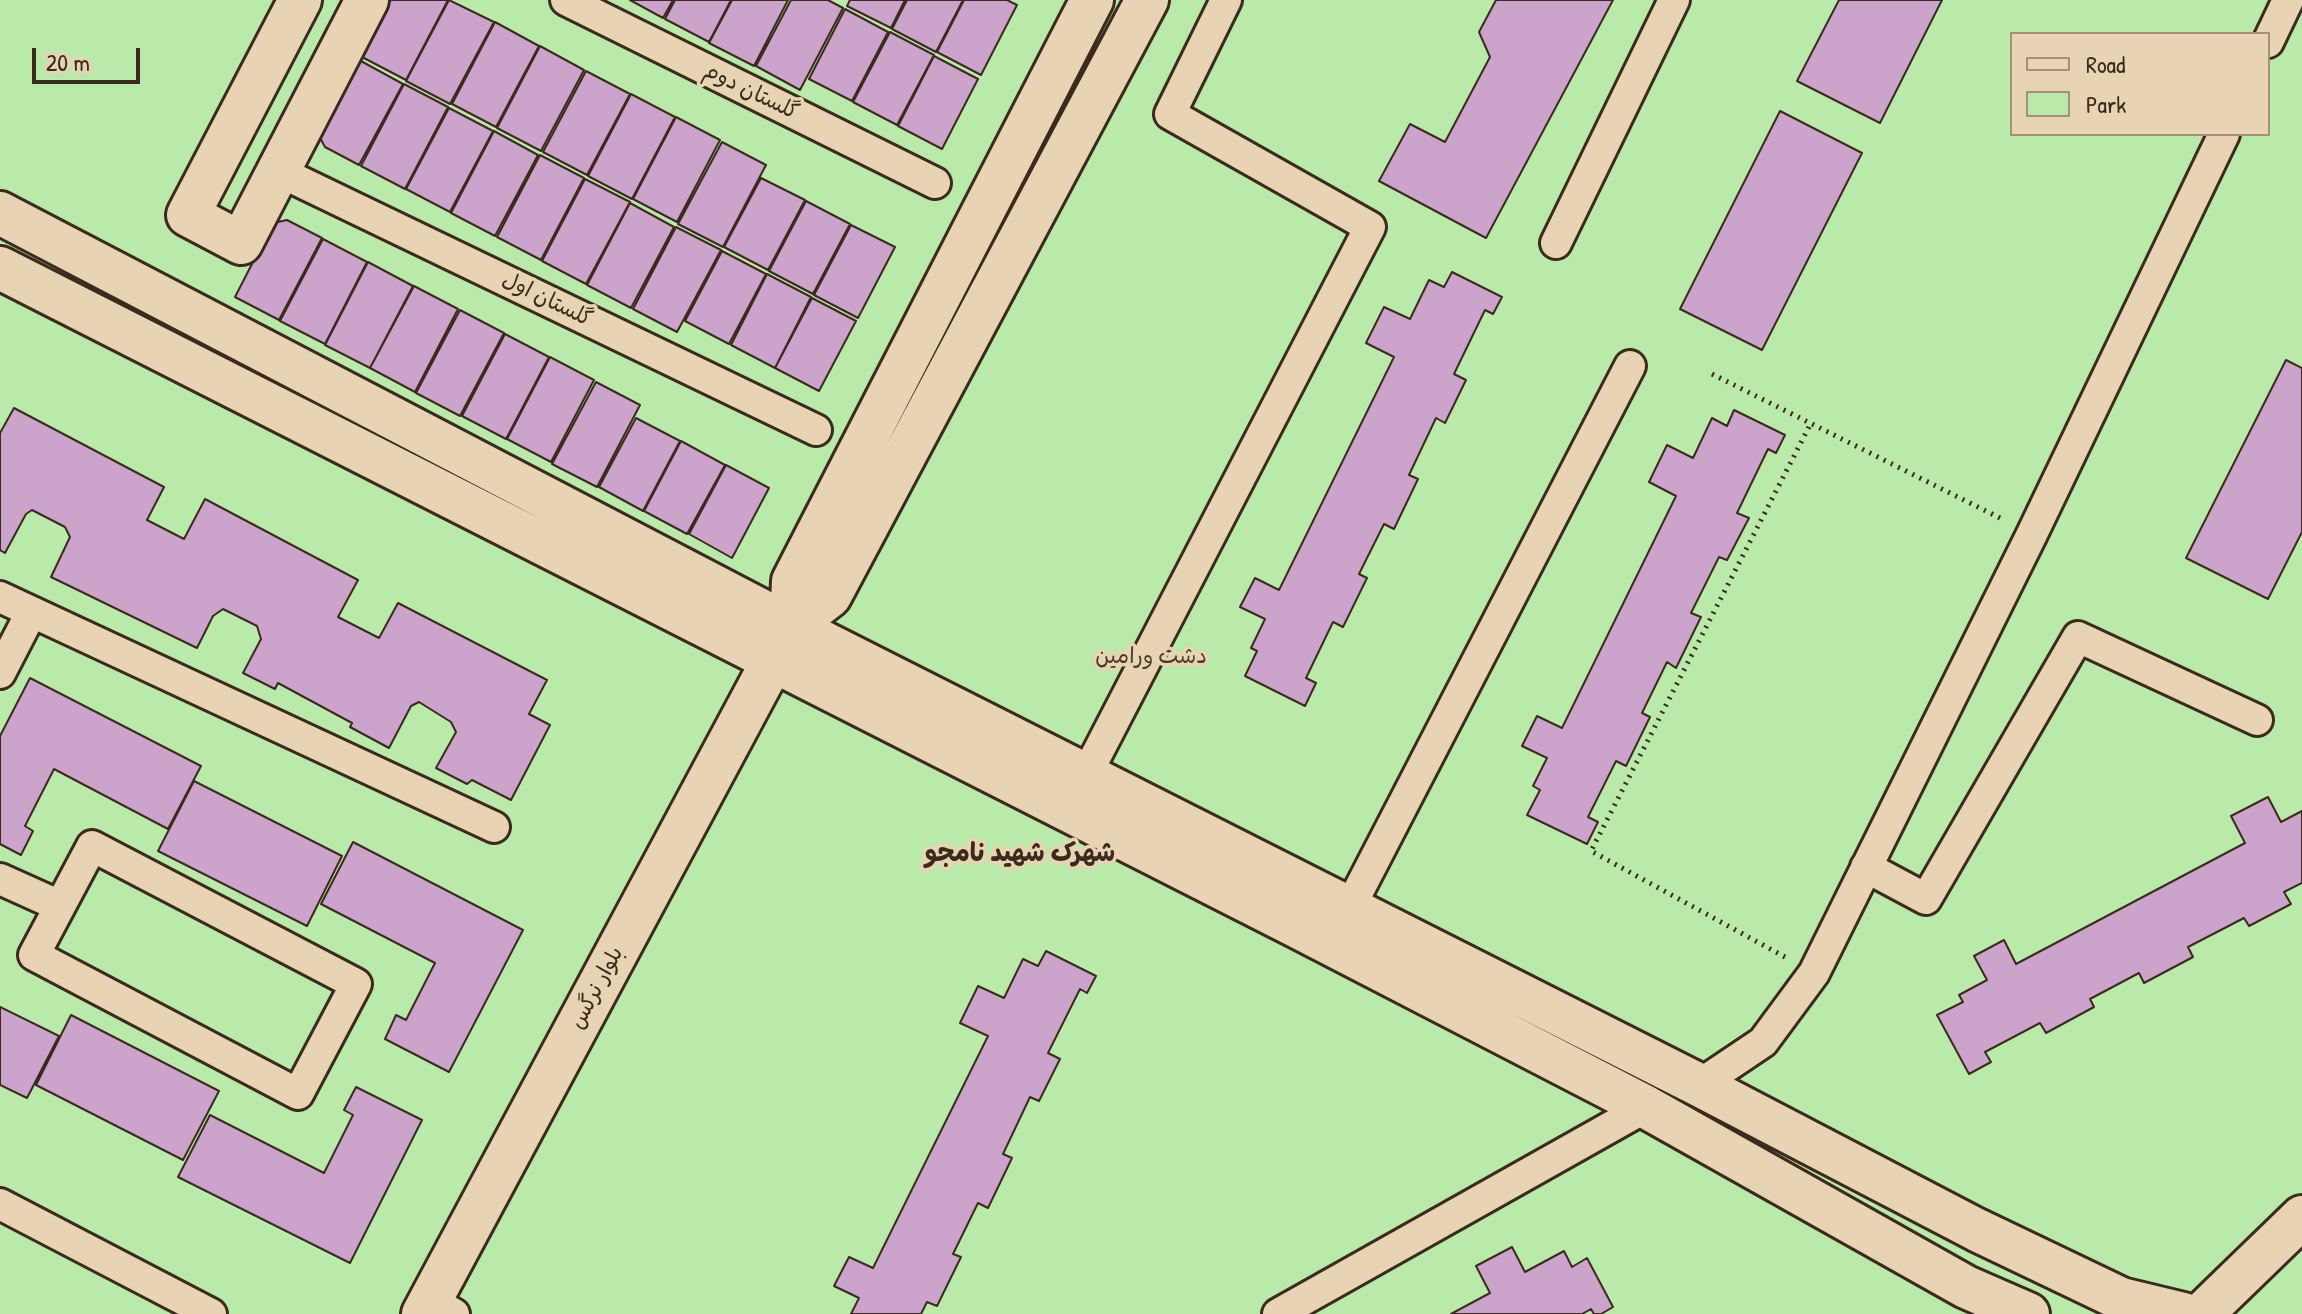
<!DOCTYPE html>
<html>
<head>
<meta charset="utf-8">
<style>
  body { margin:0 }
  #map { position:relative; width:2302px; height:1314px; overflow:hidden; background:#e8d4b2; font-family:"Patrick Hand",sans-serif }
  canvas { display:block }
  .legend { position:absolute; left:2010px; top:32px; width:260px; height:104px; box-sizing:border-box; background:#e8d4b2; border:2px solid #a39077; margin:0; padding:10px 14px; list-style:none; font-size:24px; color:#3b2a1e }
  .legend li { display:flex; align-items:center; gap:16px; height:40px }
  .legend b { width:40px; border:2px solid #a39077 }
  .scale { position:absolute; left:32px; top:48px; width:108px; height:36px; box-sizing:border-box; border:4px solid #3b2a1e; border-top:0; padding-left:10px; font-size:24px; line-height:28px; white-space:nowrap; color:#3b2a1e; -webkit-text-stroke:6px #e8d4b2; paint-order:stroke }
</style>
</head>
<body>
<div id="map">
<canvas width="2302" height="1314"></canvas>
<ul class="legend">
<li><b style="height:10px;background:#e8d4b2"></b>Road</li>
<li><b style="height:22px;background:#b9eaa9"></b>Park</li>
</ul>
<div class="scale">20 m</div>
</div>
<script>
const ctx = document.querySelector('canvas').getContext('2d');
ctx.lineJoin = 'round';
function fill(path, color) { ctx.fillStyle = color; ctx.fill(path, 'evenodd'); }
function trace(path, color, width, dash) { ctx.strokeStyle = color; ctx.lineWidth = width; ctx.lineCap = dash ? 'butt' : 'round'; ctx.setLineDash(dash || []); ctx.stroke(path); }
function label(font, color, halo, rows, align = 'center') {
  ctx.font = font + ' "Patrick Hand","Playpen Sans Arabic",sans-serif'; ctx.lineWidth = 7; ctx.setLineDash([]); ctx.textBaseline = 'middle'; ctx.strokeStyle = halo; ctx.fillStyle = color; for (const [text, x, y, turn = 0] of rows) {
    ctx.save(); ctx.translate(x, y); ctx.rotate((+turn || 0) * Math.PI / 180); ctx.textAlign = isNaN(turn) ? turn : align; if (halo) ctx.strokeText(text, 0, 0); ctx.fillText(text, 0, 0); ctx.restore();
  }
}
const green = new Path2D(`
  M0,0H2302V1314H0ZM2012,34H2268V134H2012Z`);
const building = new Path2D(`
  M390,0H448L406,80L362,57Z
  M449,0L494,22L450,104L406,81Z
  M630,0H673L663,18Z
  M675,0H731L709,42L665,19Z
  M732,0H788L754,66L709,43Z
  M791,0H828L843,8L800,90L756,66Z
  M850,0H905L891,28L847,6Z
  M907,0H963L936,52L892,29Z
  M964,0H1007L1017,5L981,75L937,52Z
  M1496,0H1613L1486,238L1379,181L1410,124L1445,142L1490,57L1479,32Z
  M1839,0H1942L1880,123L1797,81Z
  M845,9L888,32L852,101L809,79Z
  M495,22L539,46L496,127L452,104Z
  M890,32L934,55L897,125L853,102Z
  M540,46L584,70L541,151L497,128Z
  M934,56L978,79L942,149L898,126Z
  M359,60L403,84L359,165L325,147L318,134Z
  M586,71L630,94L587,175L543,152Z
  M404,84L448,107L405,189L361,166Z
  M631,94L675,117L632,199L588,176Z
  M449,108L493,131L450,212L406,189Z
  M1780,111L1862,153L1762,350L1680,309Z
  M676,117L720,140L677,222L633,199Z
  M494,131L538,155L495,236L451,213Z
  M722,142L766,165L723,247L678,224Z
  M540,155L584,178L541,260L497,237Z
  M761,178L805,200L768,270L724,247Z
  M585,179L630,202L586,284L542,261Z
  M806,201L850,224L813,294L769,271Z
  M630,203L674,227L631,308L587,285Z
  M287,220L322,238L279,320L235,297L273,223Z
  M851,225L895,247L858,318L814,295Z
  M676,227L721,250L677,332L633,309Z
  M323,239L367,262L325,344L280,321Z
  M722,251L766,274L729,344L685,321Z
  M368,262L413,286L370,368L325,345Z
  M1452,272L1502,297L1493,314L1485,310L1454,374L1466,380L1445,423L1436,418L1409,475L1418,479L1394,529L1384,524L1359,574L1367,578L1343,627L1333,622L1306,678L1316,683L1305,706L1245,676L1257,651L1251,648L1265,619L1240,607L1255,578L1279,590L1394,357L1366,343L1384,307L1410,319L1429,280L1444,287Z
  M767,274L811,297L775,368L731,345Z
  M414,286L458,309L415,392L370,368Z
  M812,298L856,321L819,391L775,368Z
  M460,310L504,333L460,416L416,393Z
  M505,334L549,357L506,439L462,416Z
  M550,357L594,380L551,462L507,439Z
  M2286,360L2302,368V532L2268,599L2186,558Z
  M596,382L640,405L597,487L552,464Z
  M14,408L164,487L147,520L184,539L205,499L358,580L338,617L379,638L398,603L547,680L529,714L550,725L511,800L472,780L467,784L436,768L456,732L451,722L419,702L411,706L389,748L350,727L352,723L278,683L275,689L243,673L261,639L257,626L223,609L213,616L197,648L51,577L70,537L65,527L32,510L26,514L5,553L0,550V433Z
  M1734,410L1785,435L1776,453L1768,449L1737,513L1749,518L1727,560L1719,557L1691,613L1701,617L1676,668L1667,662L1642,713L1650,717L1626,766L1616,761L1588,817L1598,822L1587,844L1527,815L1540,790L1533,786L1547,758L1522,746L1537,716L1562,728L1676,496L1649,482L1667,445L1693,458L1712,418L1727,426Z
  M636,418L680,441L643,511L599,487Z
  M681,441L725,465L687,534L644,511Z
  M726,465L769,488L732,558L689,534Z
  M30,678L201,766L168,829L54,769L25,826L33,831L21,855L0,844V736Z
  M194,781L342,856L307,926L158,851Z
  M2268,797L2281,822L2302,811V883L2284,892L2291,904L2249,926L2244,918L2188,947L2193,957L2144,983L2139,973L2090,999L2094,1007L2046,1033L2040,1023L1985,1052L1991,1062L1969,1074L1937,1015L1963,1002L1959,995L1987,980L1974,956L2004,940L2016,964L2245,843L2231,816Z
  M353,842L523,930L449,1072L385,1039L396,1015L406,1020L435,963L321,904Z
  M1046,951L1096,976L1087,993L1080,989L1048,1053L1060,1059L1039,1101L1030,1097L1003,1154L1012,1158L988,1208L978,1203L953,1254L961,1257L937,1306L927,1302L921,1314H851L859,1298L834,1286L849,1257L873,1268L988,1036L960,1023L978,986L1004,998L1023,959L1038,966Z
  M0,1007L59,1036L27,1098L0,1085Z
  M71,1015L219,1091L183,1160L36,1085Z
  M356,1087L422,1120L350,1263L178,1177L210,1115L324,1173L353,1115L344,1110Z
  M1512,1247L1525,1272L1564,1251L1572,1267L1587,1258L1613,1307L1601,1314H1594L1591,1309L1582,1314H1451L1490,1293L1476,1266Z`);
const path = new Path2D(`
  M1712,374L2002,519
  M1785,957L1591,851L1811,423`);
const street = new Path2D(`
  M566,0L935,183
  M2268,42L2288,0
  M278,171L816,430
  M1556,243L1674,0
  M0,597L494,827
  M0,673L31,613
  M1086,775L1370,227L1170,114L1226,0
  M92,846L356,984L298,1094L34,955Z
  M1866,867L1926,899L2078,637L2257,720
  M0,879L60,906
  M1350,907L1630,366
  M1699,1085L1763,1042L1814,973L2032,534L2224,134
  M0,1204L211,1314
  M430,1300L454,1314
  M1278,1314L1646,1107`);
const secondary = new Path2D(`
  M300,0L188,215L241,243L367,0
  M1092,0L793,581L791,626L830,596L1147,0
  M0,213L791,626L1699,1085L1977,1230L2121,1299L2183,1314
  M0,268L1296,926L1646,1107L1966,1287L2028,1314
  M423,1314L785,638
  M2202,1314L2302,1217`);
const streetNames = [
  ["گلستان دوم",751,92,26],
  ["گلستان اول",547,300,26],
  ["بلوار نرگس",597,988,-62]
];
const parkNames = [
  ["دشت ورامین",1151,657]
];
const quarterNames = [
  ["شهرک شهید نامجو",1020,854]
];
fill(green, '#b9eaa9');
fill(building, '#cca4cb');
trace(building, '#3b2a1e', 2);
trace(street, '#3b2a1e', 36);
trace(secondary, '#3b2a1e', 48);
trace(path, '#3b2a1e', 5, [2, 6]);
trace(street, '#e8d4b2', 30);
trace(secondary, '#e8d4b2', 42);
label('22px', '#3b2a1e', '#e8d4b2', streetNames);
label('22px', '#483d2c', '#e8d4b2', parkNames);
label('bold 26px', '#3b2a1e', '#e8d4b2', quarterNames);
</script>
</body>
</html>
